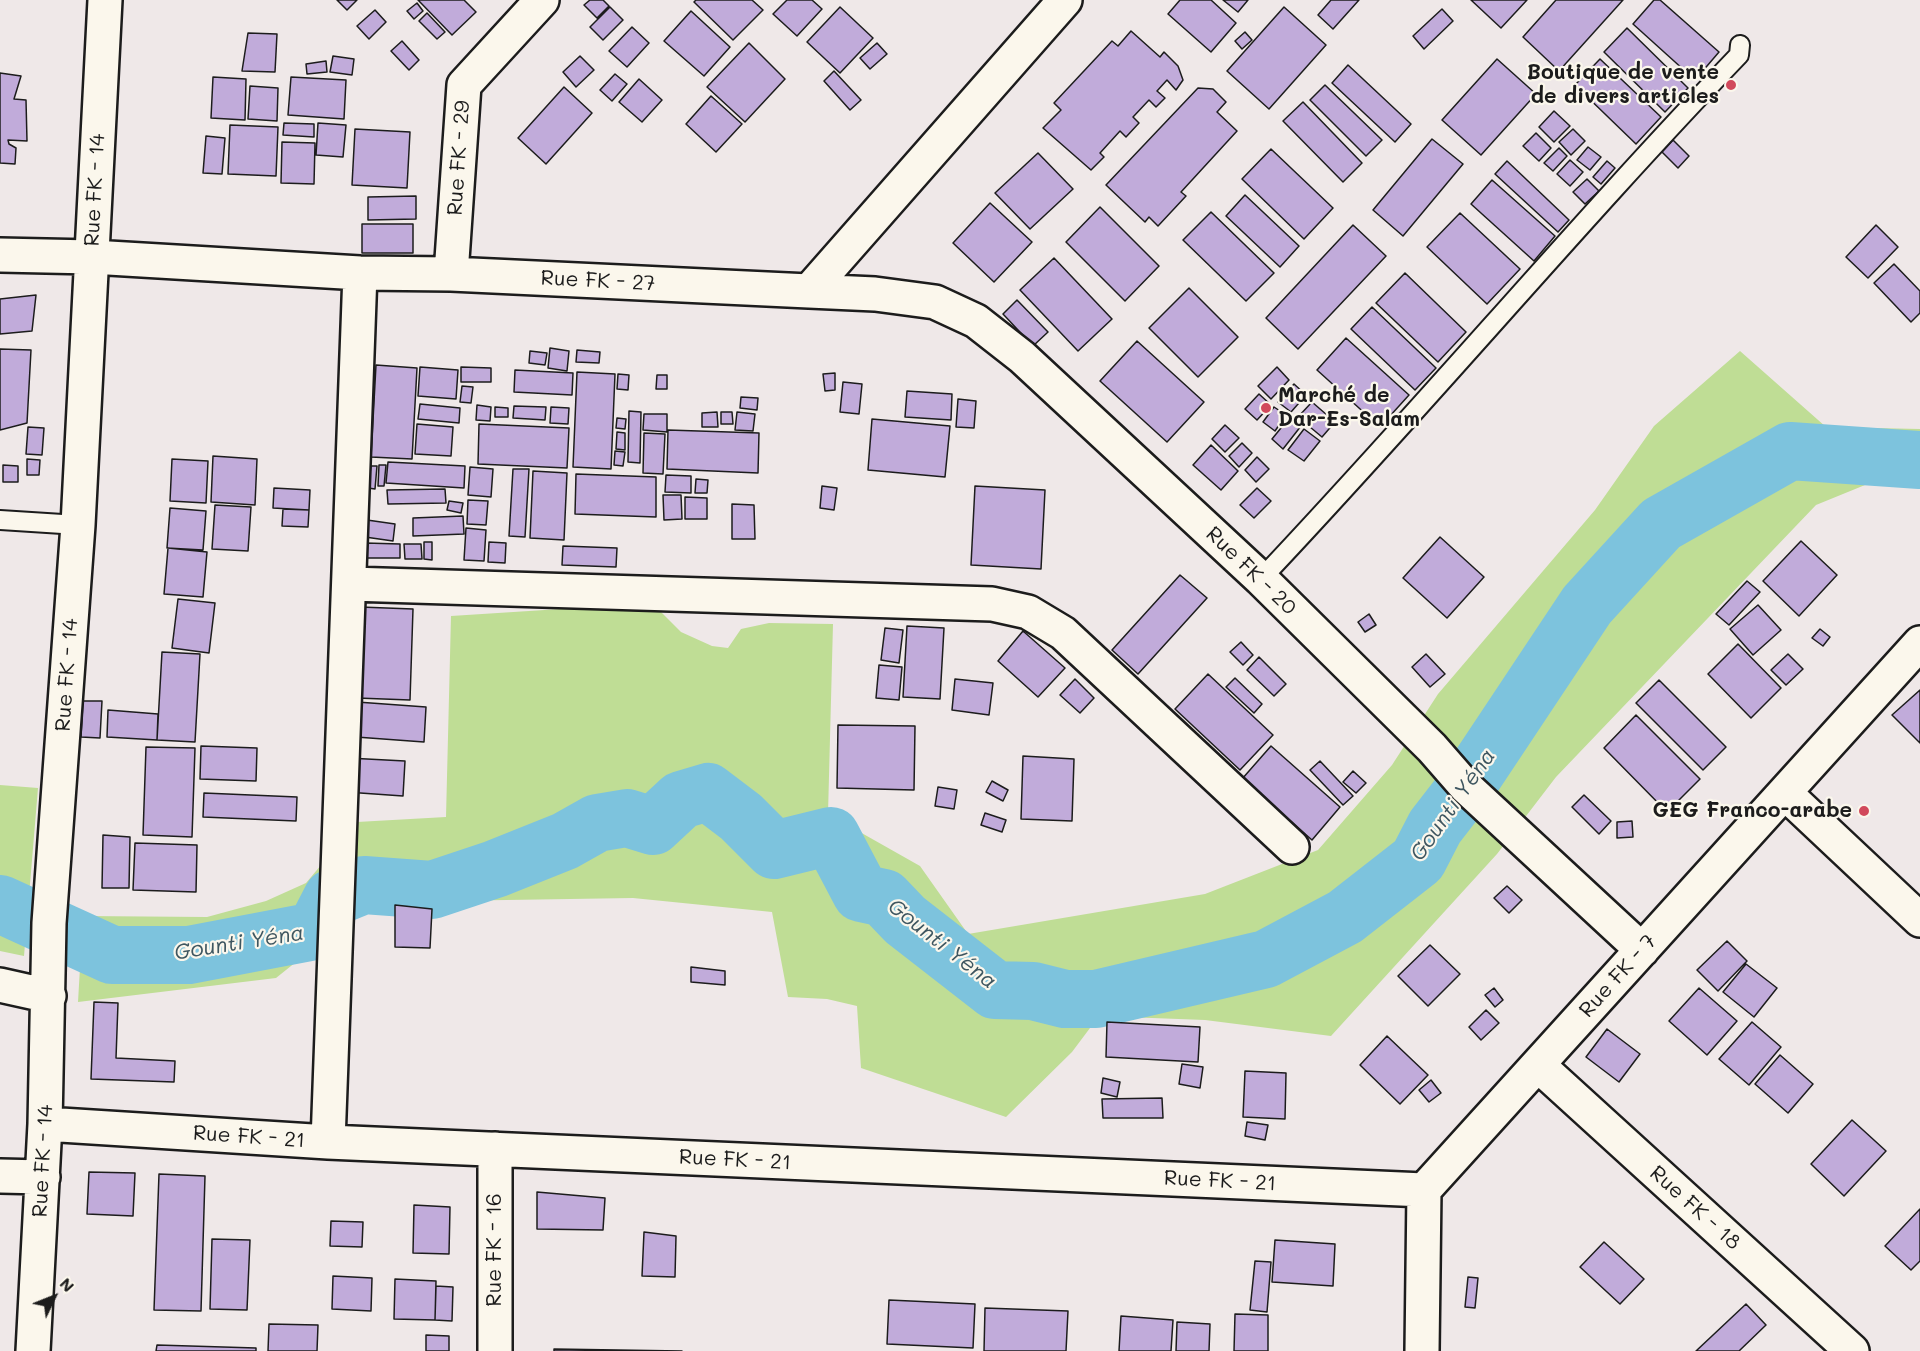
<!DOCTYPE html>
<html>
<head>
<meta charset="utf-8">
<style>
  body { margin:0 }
  #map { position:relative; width:1920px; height:1351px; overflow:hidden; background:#efe8e8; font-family:Mali,sans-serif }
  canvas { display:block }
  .north { position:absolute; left:24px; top:1267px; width:60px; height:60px; -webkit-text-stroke:4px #fbf7ec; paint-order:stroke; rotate:47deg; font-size:16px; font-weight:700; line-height:24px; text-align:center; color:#1c1c1c }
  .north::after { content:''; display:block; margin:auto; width:21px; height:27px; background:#1c1c1c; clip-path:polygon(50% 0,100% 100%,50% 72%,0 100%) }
</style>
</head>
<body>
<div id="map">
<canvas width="1920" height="1351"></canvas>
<div class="north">N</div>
</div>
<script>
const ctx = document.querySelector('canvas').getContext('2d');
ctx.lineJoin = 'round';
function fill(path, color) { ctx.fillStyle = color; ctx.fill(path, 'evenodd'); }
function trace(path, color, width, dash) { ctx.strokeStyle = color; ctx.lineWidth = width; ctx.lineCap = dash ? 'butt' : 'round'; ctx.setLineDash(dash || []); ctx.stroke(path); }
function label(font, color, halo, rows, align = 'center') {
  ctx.font = font + ' Mali,sans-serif'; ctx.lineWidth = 4.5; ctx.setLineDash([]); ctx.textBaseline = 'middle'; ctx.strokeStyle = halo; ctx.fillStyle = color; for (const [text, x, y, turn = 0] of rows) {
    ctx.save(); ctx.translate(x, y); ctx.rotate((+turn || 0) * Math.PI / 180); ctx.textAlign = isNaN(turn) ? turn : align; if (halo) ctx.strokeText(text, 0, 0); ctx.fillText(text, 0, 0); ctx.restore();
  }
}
const green = new Path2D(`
  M1740,351L1826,427L1920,429V478L1892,474L1816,505L1556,777L1497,854L1331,1036L1205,1020L1099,1016L1072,1052L1006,1117L861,1068L857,1006L827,999L788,997L772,912L633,898L443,901L328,893L326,938L276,978L78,1002L83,916L207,917L266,901L306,883L357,822L446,817L451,616L607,606L660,611L681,632L712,646L728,648L741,629L769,623L833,624L828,814L920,866L968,934L1205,894L1318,850L1392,765L1438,694L1595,510L1654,426Z
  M0,785L38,788L24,956L0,951Z`);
const river = new Path2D(`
  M0,904L112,955H189L315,931L332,898L364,885L432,890L495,869L565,841L597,823L627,818L653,826L681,800L708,792L741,817L774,850L831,836L861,893L884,898L905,920L995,990L1033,991L1065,999H1096L1266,959L1345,917L1418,860L1435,827L1466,787L1587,605L1661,524L1790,451L1920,460`);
const building = new Path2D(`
  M337,0H357L347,10Z
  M418,0H464L476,12L452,35Z
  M590,0H603L609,6L597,18L584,5Z
  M696,0H752L763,10L733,40L694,2Z
  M787,0H812L822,9L797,36L773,14Z
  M1180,0H1211L1236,23L1211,52L1168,14Z
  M1223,0H1248L1238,12Z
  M1331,0H1359L1333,29L1318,15Z
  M1471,0H1527L1501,28Z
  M1556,0H1623L1559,71L1523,37Z
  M1654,0H1660L1719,52L1695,80L1633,24Z
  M417,3L423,11L414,19L407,11Z
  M610,7L623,20L603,40L590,27Z
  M840,7L873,38L840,73L807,42Z
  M1284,7L1326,45L1269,109L1227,71Z
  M1442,9L1453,21L1424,49L1413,36Z
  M375,10L386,22L369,39L357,26Z
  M691,11L730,47L704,76L664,41Z
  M427,13L445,32L437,39L419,21Z
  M632,27L649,43L627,67L609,51Z
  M1627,28L1688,88L1665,112L1604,52Z
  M1131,31L1160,57L1164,52L1178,66L1183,80L1176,90L1167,80L1157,91L1165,98L1156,107L1149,100L1133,117L1139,123L1126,137L1120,131L1100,153L1104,157L1091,170L1043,128L1061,110L1054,103L1112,41L1118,46Z
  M1245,32L1252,40L1242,49L1235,41Z
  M248,33L277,34L275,72L242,71Z
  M402,41L419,60L409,70L391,51Z
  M749,43L785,79L745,122L707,87Z
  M877,43L887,54L870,69L860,58Z
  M333,56L354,59L352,75L330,72Z
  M580,56L594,70L576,87L563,72Z
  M1497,59L1536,94L1481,155L1442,120Z
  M1600,59L1661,117L1636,144L1575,85Z
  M326,61L327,72L307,74L306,64Z
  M1348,65L1411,124L1395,142L1332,83Z
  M834,71L861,100L850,110L824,81Z
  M0,73L21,76L14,99L26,100L27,141L8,140L9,144L16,148L15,164L0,163Z
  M615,74L627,84L612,101L600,90Z
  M213,77L246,79L245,120L211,118Z
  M291,77L346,80L344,119L288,115Z
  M639,79L662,100L642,122L619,102Z
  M1325,85L1382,140L1366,156L1310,100Z
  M250,86L278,88L277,121L248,119Z
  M564,87L592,113L546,164L518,138Z
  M1198,88L1213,89L1226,102L1217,112L1237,131L1181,192L1186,196L1158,226L1149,217L1145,222L1106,185Z
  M711,96L742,124L716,152L686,124Z
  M1303,102L1362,163L1343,182L1283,121Z
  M1554,111L1570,126L1554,142L1539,127Z
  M284,123L314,124V137L283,135Z
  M318,123L346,125L343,157L316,155Z
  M230,125L278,127L276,176L228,174Z
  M355,129L410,132L407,188L352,185Z
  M1573,129L1585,141L1571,155L1559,142Z
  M1536,133L1551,148L1539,161L1523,146Z
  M206,136L225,138L222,174L203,173Z
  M1432,139L1463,164L1403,236L1373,210Z
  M1673,140L1689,156L1678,168L1662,152Z
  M282,142L315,143L314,184L281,183Z
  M1588,147L1601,157L1590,170L1577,160Z
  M1559,148L1567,156L1553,171L1544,163Z
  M1271,149L1333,208L1304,239L1242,179Z
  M1038,153L1073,189L1030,229L995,193Z
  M1570,160L1583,172L1570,186L1557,174Z
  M1507,161L1569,220L1558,232L1495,174Z
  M1607,161L1615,168L1601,184L1593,177Z
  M1587,179L1599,191L1585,204L1573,192Z
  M1492,180L1555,236L1534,261L1471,204Z
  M1245,195L1299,246L1280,267L1226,216Z
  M416,196V219L368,220V197Z
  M990,203L1032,242L994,282L953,243Z
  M1100,207L1159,266L1125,301L1066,242Z
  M1211,212L1274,273L1246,301L1183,240Z
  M1460,213L1520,269L1487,304L1427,247Z
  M362,224H413V253H362Z
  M1353,225L1386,256L1298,349L1266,318Z
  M1876,225L1898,247L1868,278L1846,257Z
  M1054,258L1112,319L1078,351L1020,290Z
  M1894,264L1920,291V313L1911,322L1874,283Z
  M1405,273L1466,332L1438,362L1376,303Z
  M1189,288L1238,337L1198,377L1149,328Z
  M36,295L32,331L0,334V299Z
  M1017,300L1048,332L1033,346L1003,314Z
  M1372,307L1436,368L1415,390L1351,329Z
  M1346,338L1409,395L1380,427L1317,370Z
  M1137,341L1204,402L1167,442L1100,381Z
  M550,348L569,351L567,371L548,368Z
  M0,349L31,350L27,423L0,430Z
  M577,350L600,352L599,363L576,362Z
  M530,351L547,353L545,365L529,363Z
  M376,365L417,368L412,459L371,457Z
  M420,367L458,370L456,399L418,396Z
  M461,367L491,368V382H461Z
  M1277,367L1289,380L1271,399L1258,386Z
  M515,370L573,373L572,395L514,392Z
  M577,372L615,374L611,469L573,467Z
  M835,373V390L825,391L823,374Z
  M618,374L629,375L628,390L617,389Z
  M657,375H667V389H656Z
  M843,382L862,384L859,414L840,412Z
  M1294,384L1306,395L1291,412L1278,402Z
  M462,386L473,387L471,403L460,402Z
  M907,391L952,394L951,420L905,417Z
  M1259,394L1271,405L1257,420L1245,409Z
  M741,397L758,398L757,410L740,408Z
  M958,399L976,401L974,428L956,427Z
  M1312,402L1335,422L1322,437L1298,417Z
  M420,404L460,408L459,423L418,419Z
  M477,405L491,407L490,421L476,420Z
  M514,406L546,407L545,420L513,418Z
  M495,407L508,408V417H495Z
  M551,407L569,408L568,424L550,423Z
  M1274,407L1286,415L1275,431L1263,422Z
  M629,411L641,412L640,463L628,462Z
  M717,412L718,427H702V413Z
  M721,412H732L733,424H721Z
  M737,412L755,414L753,431L735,430Z
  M644,414H667V432L643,430Z
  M1290,417L1301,426L1283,449L1272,439Z
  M617,418L626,419L625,429L616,428Z
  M872,419L950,426L945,477L868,470Z
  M417,424L453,427L451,456L415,454Z
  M479,424L569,428L567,468L478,464Z
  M1225,425L1239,438L1225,452L1212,439Z
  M28,427L44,428L42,455L26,454Z
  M1304,429L1320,441L1304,461L1288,450Z
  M668,430L759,433L758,473L667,469Z
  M617,432L625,433V450L616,449Z
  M644,433L665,434L663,474L643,473Z
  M1242,443L1252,453L1239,467L1229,456Z
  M1211,445L1238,471L1221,490L1193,465Z
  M615,451L625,452L623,466L614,465Z
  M213,456L257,459L255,505L211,502Z
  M1257,457L1269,469L1256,482L1245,470Z
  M27,459L40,460L39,475H27Z
  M172,459L208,461L206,503L170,501Z
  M388,462L465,466L464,488L386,483Z
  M3,465L18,466V482H3Z
  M379,465H386L384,486H378Z
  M371,466H377L375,489L368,488Z
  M470,467L493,469L491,497L468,495Z
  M513,469H529L525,537L509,536Z
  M533,471L567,473L564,540L530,538Z
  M576,474L656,477V517L575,514Z
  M666,475L691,476V493L665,492Z
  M696,479L708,480L707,493H695Z
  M822,486L837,488L834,510L820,508Z
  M975,486L1045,490L1041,569L971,565Z
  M274,488L310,490L309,510L273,508Z
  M1257,488L1271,501L1254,518L1240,505Z
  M445,489L446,503L388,504L387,490Z
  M663,495H681L682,519L664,520Z
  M685,497L707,498V519H685Z
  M468,500L488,501L486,525L467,524Z
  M449,501L463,503L461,513L447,510Z
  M732,504L754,505L755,539H732Z
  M215,505L251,507L248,551L212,549Z
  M170,508L206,511L203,550L167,548Z
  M283,509L309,510L308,527L282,526Z
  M463,516L464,534L413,536V518Z
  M367,520L395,524L393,541L365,537Z
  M466,528L486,530L484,561L464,560Z
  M1440,537L1484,577L1447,618L1403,578Z
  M1801,541L1837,575L1799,616L1763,581Z
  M424,542H432V560L424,559Z
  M489,542L506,543L505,563L488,562Z
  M365,543L400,544V558H365Z
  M404,544H421L422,559H405Z
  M563,546L617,548L616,567L562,565Z
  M168,548L207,552L203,597L164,594Z
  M1180,575L1207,598L1138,674L1112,650Z
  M1747,581L1760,592L1729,625L1716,614Z
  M178,599L215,603L209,653L172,648Z
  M1758,605L1781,630L1753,655L1730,629Z
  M360,607L413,609L410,700L357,698Z
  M1369,614L1376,625L1365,632L1358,622Z
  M907,626L944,628L940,699L903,697Z
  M885,628L903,630L899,663L881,660Z
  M1820,629L1830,637L1823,646L1812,638Z
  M1023,631L1065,668L1038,697L998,661Z
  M1241,642L1253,655L1243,665L1230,652Z
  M1738,644L1781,688L1751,718L1708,674Z
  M162,652L200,654L195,742L157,740Z
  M1426,654L1445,674L1430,687L1412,667Z
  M1788,654L1803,669L1786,685L1771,670Z
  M1259,657L1286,684L1274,696L1247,670Z
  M879,665L902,667L899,700L876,698Z
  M1208,674L1273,735L1240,770L1175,709Z
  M1235,678L1262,704L1254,713L1226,687Z
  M955,679L993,683L989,715L952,710Z
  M1075,679L1094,698L1080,713L1060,695Z
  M1659,680L1726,747L1703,770L1636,703Z
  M1920,690V743L1892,715Z
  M83,701H102L100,738L81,737Z
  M357,702L426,707L424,742L356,737Z
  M108,710L158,714L157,740L107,737Z
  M1636,715L1700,779L1667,812L1604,748Z
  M838,725L915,726L914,790L837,788Z
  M201,746L257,748L256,781L200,779Z
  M1271,746L1340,807L1312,840L1242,779Z
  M146,747L195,748L192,837L143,835Z
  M1023,756L1074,759L1072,821L1021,819Z
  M348,758L405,761L403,796L346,792Z
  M1320,761L1353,796L1343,805L1310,770Z
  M1353,771L1366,783L1356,793L1343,782Z
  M992,781L1008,790L1003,801L986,792Z
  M938,787L957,790L954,809L935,806Z
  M204,793L297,797L296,821L203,817Z
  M1584,795L1611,821L1599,834L1572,807Z
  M985,813L1006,820L1002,832L981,825Z
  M1632,821L1633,837L1617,838V822Z
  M103,835L130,837L129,888H102Z
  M135,843L197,845L196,892L133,890Z
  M1507,886L1522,900L1509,913L1494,898Z
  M395,905L432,909L430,948L395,947Z
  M1727,941L1747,961L1718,991L1697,970Z
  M1430,945L1460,974L1428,1006L1398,976Z
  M1746,964L1777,988L1754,1017L1723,992Z
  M691,967L725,971V985L691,982Z
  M1494,988L1503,1000L1495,1007L1485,995Z
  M1699,988L1737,1021L1707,1055L1669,1021Z
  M94,1002L118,1003L116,1058L175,1061L174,1082L91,1079Z
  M1486,1010L1499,1023L1481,1040L1469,1027Z
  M1107,1022L1200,1027L1198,1062L1106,1057Z
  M1752,1022L1781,1047L1749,1085L1719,1059Z
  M1607,1029L1640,1054L1619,1082L1586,1057Z
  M1387,1036L1428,1075L1400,1104L1360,1065Z
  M1780,1055L1813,1084L1788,1113L1755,1084Z
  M1182,1064L1203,1067L1200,1088L1179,1084Z
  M1245,1071L1286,1073L1285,1119L1243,1117Z
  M1103,1078L1120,1082L1117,1097L1101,1093Z
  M1431,1080L1441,1093L1429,1102L1419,1090Z
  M1162,1098L1163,1118H1103L1102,1099Z
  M1852,1120L1886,1151L1844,1196L1811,1164Z
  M1247,1122L1268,1125L1265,1140L1245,1136Z
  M89,1172L135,1173L133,1216L87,1214Z
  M159,1174L205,1176L201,1311L154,1310Z
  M537,1192L605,1198L603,1230L537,1229Z
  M414,1205L450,1207L449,1254L413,1253Z
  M1920,1209V1261L1911,1270L1885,1246Z
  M331,1221L363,1222L362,1247L330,1246Z
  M644,1232L676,1236L675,1277L642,1276Z
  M212,1239L250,1240L247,1310L210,1309Z
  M1275,1240L1335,1244L1333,1286L1272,1282Z
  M1604,1242L1644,1279L1620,1304L1580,1267Z
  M1255,1261L1271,1262L1267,1312L1250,1310Z
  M333,1276L372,1278L371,1311L332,1309Z
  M1468,1277L1478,1278L1475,1308L1465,1307Z
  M395,1279L436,1281L435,1320L394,1319Z
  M436,1286L453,1287L452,1321L435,1320Z
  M889,1300L975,1304L973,1348L887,1344Z
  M1746,1304L1766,1325L1739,1351H1696Z
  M985,1308L1068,1311L1066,1351H984Z
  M1235,1314L1268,1315V1351H1234Z
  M1121,1316L1173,1320L1171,1351H1119Z
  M1177,1322L1210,1324L1209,1351H1176Z
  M269,1324L318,1325L317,1351H268Z
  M426,1335L449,1336V1351H426Z
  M157,1345L256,1348V1351H156Z
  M554,1349L682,1351H554Z`);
const lane = new Path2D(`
  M0,520L78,525
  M1261,579C1424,407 1576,225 1739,55L1740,45`);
const street = new Path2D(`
  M0,255L92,257L360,273L451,274L809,291L1065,0
  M451,274L464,85L542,0
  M809,291L875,294L935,302L976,321L1022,357L1261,579L1432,748L1466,787L1642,950
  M350,584L992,604L1028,612L1063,633L1292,847
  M1785,793L1920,920
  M0,985L49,996
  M1538,1065L1852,1351
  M45,1124L328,1142L1424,1190
  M328,1142L360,273
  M0,1176L43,1177
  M33,1351L45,1124L49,923L78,525L105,0
  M495,1351V1149
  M1422,1351L1424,1190L1920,643`);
const markers = [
  [1731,85,6,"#d1495b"],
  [1266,408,6,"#d1495b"],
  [1864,811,6,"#d1495b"]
];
const poiNames = [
  ["Boutique de vente",1719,73],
  ["de divers articles",1719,97],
  ["Marché de",1278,396,"left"],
  ["Dar-Es-Salam",1278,420,"left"],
  ["GEG Franco-arabe",1852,811]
];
const streetNames = [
  ["Rue FK - 29",459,158,-86],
  ["Rue FK - 14",95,190,-87],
  ["Rue FK - 27",598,281,3],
  ["Rue FK - 20",1251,571,44],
  ["Rue FK - 14",67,675,-86],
  ["Rue FK - 7",1618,976,-48],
  ["Rue FK - 21",249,1137,4],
  ["Rue FK - 21",735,1160,3],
  ["Rue FK - 14",43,1161,-87],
  ["Rue FK - 21",1220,1181,3],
  ["Rue FK - 18",1695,1208,42],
  ["Rue FK - 16",495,1250,-90]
];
const waterNames = [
  ["Gounti Yéna",1453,805,-55],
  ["Gounti Yéna",239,943,-9],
  ["Gounti Yéna",942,944,38]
];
fill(green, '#bfdd95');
trace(river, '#7dc3dd', 58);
fill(building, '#c1abda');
trace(building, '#1c1c1c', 1.5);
trace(lane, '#1c1c1c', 22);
trace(street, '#1c1c1c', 38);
trace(lane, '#fbf7ec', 18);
trace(street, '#fbf7ec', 33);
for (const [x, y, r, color] of markers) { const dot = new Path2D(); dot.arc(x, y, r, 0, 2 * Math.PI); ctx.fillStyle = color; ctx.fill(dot); trace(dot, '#fbf7ec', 2); }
label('bold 21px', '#1c1c1c', '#fbf7ec', poiNames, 'right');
label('21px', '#1c1c1c', '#fbf7ec', streetNames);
label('italic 22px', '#3e5660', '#fbf7ec', waterNames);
</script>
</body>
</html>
